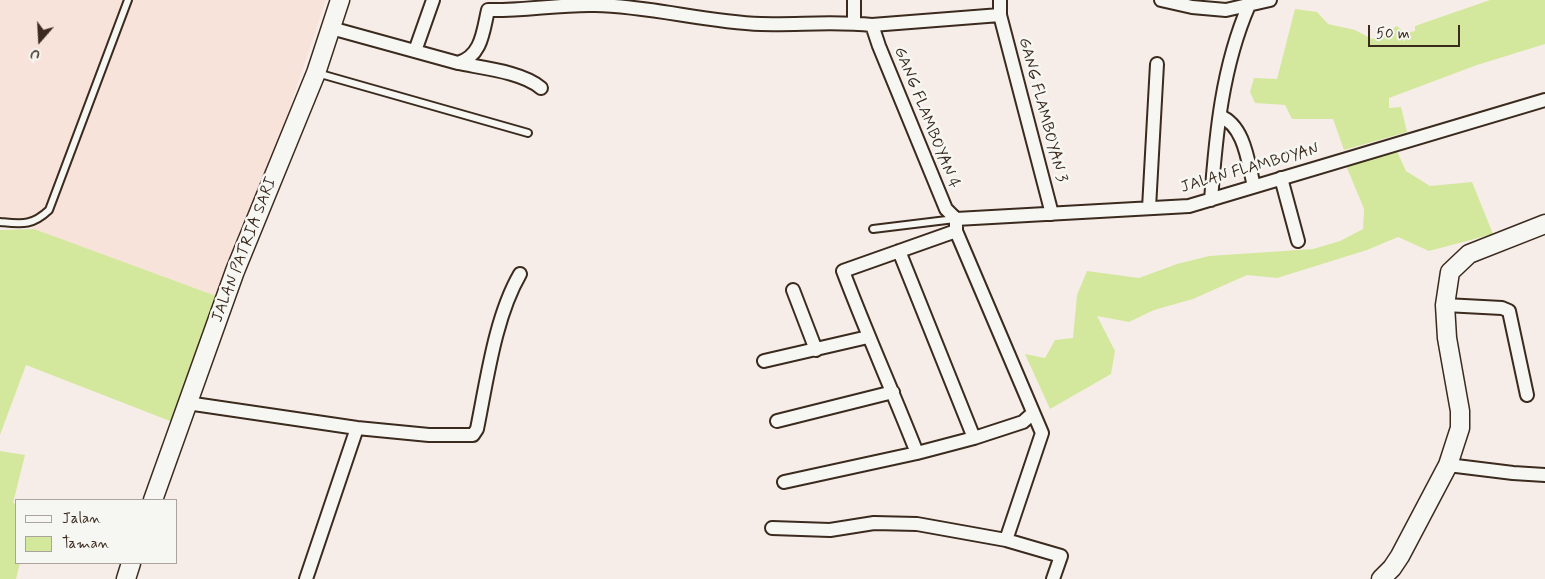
<!DOCTYPE html>
<html>
<head>
<meta charset="utf-8">
<style>
  body { margin:0 }
  #map { position:relative; width:1545px; height:579px; overflow:hidden; background:#f7ede8; font-family:Mynerve,sans-serif }
  canvas { display:block }
  .legend { position:absolute; left:15px; top:499px; width:162px; height:65px; box-sizing:border-box; background:#f6f6f2; border:1px solid #aba49d; margin:0; padding:6px 9px; list-style:none; font-size:15px; color:#3b2a1e }
  .legend li { display:flex; align-items:center; gap:10px; height:25px }
  .legend b { width:25px; border:1px solid #aba49d }
  .north { position:absolute; left:15px; top:15px; width:50px; height:50px; -webkit-text-stroke:4px #f6f6f2; paint-order:stroke; rotate:199deg; font-size:14px; font-weight:700; line-height:20px; text-align:center; color:#3b2a1e }
  .north::after { content:''; display:block; margin:auto; width:18px; height:22px; background:#3b2a1e; clip-path:polygon(50% 0,100% 100%,50% 72%,0 100%) }
  .scale { position:absolute; left:1368px; top:25px; width:92px; height:22px; box-sizing:border-box; border:2px solid #3b2a1e; border-top:0; padding-left:6px; font-size:15px; line-height:18px; white-space:nowrap; color:#3b2a1e; -webkit-text-stroke:4px #f6f6f2; paint-order:stroke }
</style>
</head>
<body>
<div id="map">
<canvas width="1545" height="579"></canvas>
<ul class="legend">
<li><b style="height:6px;background:#f6f6f2"></b>Jalan</li>
<li><b style="height:14px;background:#d3e89d"></b>Taman</li>
</ul>
<div class="north">U</div>
<div class="scale">50 m</div>
</div>
<script>
const ctx = document.querySelector('canvas').getContext('2d');
ctx.lineJoin = 'round';
function fill(path, color) { ctx.fillStyle = color; ctx.fill(path, 'evenodd'); }
function trace(path, color, width, dash) { ctx.strokeStyle = color; ctx.lineWidth = width; ctx.lineCap = dash ? 'butt' : 'round'; ctx.setLineDash(dash || []); ctx.stroke(path); }
function label(font, color, halo, rows, align = 'center') {
  ctx.font = font + ' Mynerve,sans-serif'; ctx.lineWidth = 5; ctx.setLineDash([]); ctx.textBaseline = 'middle'; ctx.strokeStyle = halo; ctx.fillStyle = color; for (const [text, x, y, turn = 0] of rows) {
    ctx.save(); ctx.translate(x, y); ctx.rotate((+turn || 0) * Math.PI / 180); ctx.textAlign = isNaN(turn) ? turn : align; if (halo) ctx.strokeText(text, 0, 0); ctx.fillText(text, 0, 0); ctx.restore();
  }
}
const built = new Path2D(`
  M0,0H326L225,299L19,224L0,222Z`);
const green = new Path2D(`
  M1490,0H1545V44L1477,65L1389,98V108L1401,107L1407,132L1344,150L1333,119H1292L1285,105L1255,103L1250,92L1254,78L1277,79L1295,9L1317,12L1328,24L1355,30L1372,39L1380,37L1397,26L1405,33L1415,31V26Z
  M1395,147L1406,171L1430,186L1472,182L1493,234L1429,251L1398,237L1367,250L1277,278L1247,275L1193,299L1154,310L1129,322L1097,316L1115,351L1111,374L1050,409L1025,354L1045,358L1055,340L1073,338L1077,295L1087,271L1139,278L1177,264L1209,256L1313,249L1340,241L1363,229L1364,209L1345,163Z
  M34,229L219,297L175,423L26,365L0,435V230Z
  M0,451L25,455L13,503L16,504V563H20L16,579H0Z`);
const lane = new Path2D(`
  M317,73L528,133
  M0,222C22,224 32,226 49,210L128,0
  M873,229L955,219`);
const street = new Path2D(`
  M854,0V23
  M1161,0L1192,7L1226,10L1270,0
  M1000,15L1052,214
  M872,25L879,46L946,209L956,219
  M331,28L458,63C482,56 483,31 488,10C524,11 559,4 595,5C651,6 705,22 761,24C798,25 835,21 872,25L1000,15V0
  M415,51L433,0
  M458,63C482,68 523,72 541,88
  M1220,116C1245,126 1248,163 1254,186
  M1281,178L1298,241
  M1211,200C1216,134 1222,67 1249,5
  M1149,208L1157,64
  M956,219L1189,206L1545,100
  M956,219V231L1042,433L1006,540
  M899,251L974,438
  M793,290L816,350
  M1445,305L1502,308L1509,311L1527,395
  M764,361L868,337
  M187,403L357,428L429,435H473L477,429C487,380 495,317 520,274
  M777,421L893,392
  M917,453C893,392 866,332 843,271L956,231
  M1448,465L1513,473L1545,475
  M784,482L917,453L974,438L1023,422L1033,413
  M772,528L830,530L874,523L917,524L1006,540L1061,556L1053,579
  M306,579L357,428`);
const secondary = new Path2D(`
  M153,500L235,271L316,73L340,0
  M126,579L131,563
  M1381,579L1392,568L1400,556L1448,465L1460,428V411L1447,338L1445,305L1450,272L1469,254L1545,224`);
const streetNames = [
  ["GANG FLAMBOYAN 3",1042,110,75],
  ["GANG FLAMBOYAN 4",926,118,68],
  ["JALAN FLAMBOYAN",1250,169,-16],
  ["JALAN PATRIA SARI",245,250,-69]
];
fill(built, '#f8e3db');
fill(green, '#d3e89d');
trace(lane, '#3b2a1e', 10);
trace(street, '#3b2a1e', 16);
trace(secondary, '#3b2a1e', 21);
trace(lane, '#f6f6f2', 6);
trace(street, '#f6f6f2', 12);
trace(secondary, '#f6f6f2', 18);
label('16px', '#3b2a1e', '#f6f6f2', streetNames);
</script>
</body>
</html>
